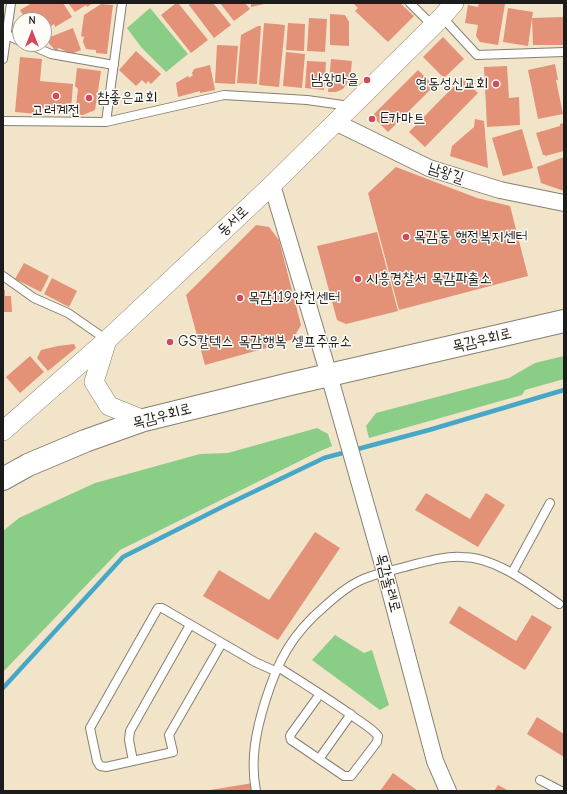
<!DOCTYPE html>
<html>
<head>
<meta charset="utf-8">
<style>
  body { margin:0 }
  #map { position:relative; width:567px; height:794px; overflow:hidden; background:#f1e4c9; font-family:"Comic Neue",sans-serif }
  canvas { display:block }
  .frame { position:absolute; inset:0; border:4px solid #1c1c1c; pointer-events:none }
  .north { position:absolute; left:12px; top:12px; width:40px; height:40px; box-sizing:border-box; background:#fdfcf7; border:1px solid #a3a29f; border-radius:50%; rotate:0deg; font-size:11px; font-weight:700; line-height:16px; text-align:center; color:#1c1c1c }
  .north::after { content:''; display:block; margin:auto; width:14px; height:18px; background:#d1495b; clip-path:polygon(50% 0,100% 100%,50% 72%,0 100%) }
</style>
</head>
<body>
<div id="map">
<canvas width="567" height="794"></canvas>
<div class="frame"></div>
<div class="north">N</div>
</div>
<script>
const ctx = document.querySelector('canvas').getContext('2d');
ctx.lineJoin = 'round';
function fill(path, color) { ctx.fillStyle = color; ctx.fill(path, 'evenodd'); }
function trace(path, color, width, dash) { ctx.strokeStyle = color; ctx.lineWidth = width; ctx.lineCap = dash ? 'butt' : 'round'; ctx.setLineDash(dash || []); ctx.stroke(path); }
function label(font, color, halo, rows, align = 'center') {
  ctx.font = font + ' "Comic Neue","Poor Story",sans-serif'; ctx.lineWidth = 3; ctx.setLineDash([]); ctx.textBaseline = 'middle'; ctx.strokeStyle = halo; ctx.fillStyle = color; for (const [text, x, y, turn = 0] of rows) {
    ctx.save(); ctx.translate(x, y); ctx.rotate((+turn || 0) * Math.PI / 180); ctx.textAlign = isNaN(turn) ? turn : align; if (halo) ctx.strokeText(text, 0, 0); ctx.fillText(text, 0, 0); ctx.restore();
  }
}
const green = new Path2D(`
  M150,8L188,54L166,72L141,47L127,28Z
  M564,356V379L525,390L522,395L369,438L366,426L376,413L509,378L535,363Z
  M317,428L328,434L332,446L318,452L120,550L3,672V531L19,518L95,483L200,454L228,453Z
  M335,635L364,653L372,650L389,705L380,710L312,660Z`);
const stream = new Path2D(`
  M3,688L123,557L224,506L324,458L429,430L564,390`);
const building = new Path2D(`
  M32,3H63L72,17L55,27L54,24L44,31V20H26L20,10Z
  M68,3H93L87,7L86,5L75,12Z
  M176,3H178L208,40L191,53L161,15Z
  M191,3H213L231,25L214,38L189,5Z
  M220,3H245L250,9L234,21Z
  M251,3H264V4L251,7Z
  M353,3H400L414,16L388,42L355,11L358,8Z
  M479,3L505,4L498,45L480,42L476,36L478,25L465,23L468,5L478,7Z
  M101,4L113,5L107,54L96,53V50L86,49L83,42L84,37L81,36L84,15Z
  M508,8L533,12L532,18L564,17V45H533L532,18L528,46L503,42Z
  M330,14L345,15L349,22V46L330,45Z
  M309,18L327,19L325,52L307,51Z
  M264,23L285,25L279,87L259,85Z
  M288,23L305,24L304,51L286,50Z
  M258,26H261L257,84L237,83L241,35Z
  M73,28L81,50L71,54L59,48L56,51L45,39Z
  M443,37L464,59L444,78L423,57Z
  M217,45L238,46L235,84L215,83Z
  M136,51L161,74L151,84L148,81L146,84L142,80L136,86L119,70Z
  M286,52L305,54L302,88L283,86Z
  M20,57L42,59L40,81L73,84L71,110L38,108L37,114L15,112Z
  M331,59L352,61L350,79L343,89L336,92H328Z
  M307,61L326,62L324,90L305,88Z
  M555,64L558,80H556L563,114L538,119L528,70Z
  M210,65L215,90L200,93V91L178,97L176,83L188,76L189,78L193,75L192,73L194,69Z
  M507,66L509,98L519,97L520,125L487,127L484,67Z
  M77,68L101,71L95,110L83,115L75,114L78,89L75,86Z
  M418,70L434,86L388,132L372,116Z
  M462,78L478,93L425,147L409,132Z
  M475,119L484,121L488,168L450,156L452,146L474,127Z
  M564,123V151L545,156V155H543L536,133L560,126V124Z
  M522,129L533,168L503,176L492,138Z
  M564,157V191L541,183L537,167Z
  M396,167L477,198L510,206L528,276L399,310L368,193Z
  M256,225L269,227L279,240L301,325L293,339L277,345L205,365L186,295Z
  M377,232L398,311L346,324L337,320L317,246Z
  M24,263L49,276L41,292L15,279Z
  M52,278L77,291L69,307L44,294Z
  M3,290H5V296H11L12,312H3Z
  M74,344L76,348L48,371L37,358L41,350L58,346Z
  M30,356L44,372L20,393L6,377Z
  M426,493L470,519L486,493L505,505L478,547L415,510Z
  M315,532L340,548L278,640L203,596L219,570L269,600Z
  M459,606L516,641L532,615L552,627L525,670L449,623Z
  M537,717L564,734V757L527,734Z
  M393,773L418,791H380Z
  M253,783L254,791H210V790Z
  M498,785L509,791H494Z`);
const service = new Path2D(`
  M410,3L433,26
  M442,17L477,55L564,52
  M7,35L20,41
  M28,44L51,54L114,65
  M3,59L11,3
  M3,121L106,122L224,95L307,100L350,106
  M106,122L122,3
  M3,276L34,298L68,313L107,340
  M512,573L550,503
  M222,643L169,735L173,752L106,767L100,766L97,761L90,728L158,608H162L255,662L275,671
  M278,667C303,683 329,699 354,717C362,723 372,728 378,736L377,742L351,776H344L291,740L290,736L291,734L320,694
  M319,759L351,714
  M133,761L129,740L130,731L190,625
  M540,780L561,791
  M256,791C250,760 256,731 265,702C278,660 292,634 325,606C336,596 347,587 359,581C375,573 395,570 412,565C428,561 445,556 462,557C496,557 532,586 559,604`);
const minor = new Path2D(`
  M335,122L429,168L500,190L564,203
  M272,185L329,375L385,572L435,761L448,791`);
const tertiary = new Path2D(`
  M107,340L94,382L109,406L144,420
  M3,431L107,340L272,185L440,19L454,3`);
const secondary = new Path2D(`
  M3,479L28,465L85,441L144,420L290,384L564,321`);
const markers = [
  [367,80,4,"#d1495b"],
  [496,84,4,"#d1495b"],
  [56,96,4,"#d1495b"],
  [89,98,4,"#d1495b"],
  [372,119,4,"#d1495b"],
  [406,237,4,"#d1495b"],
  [358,279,4,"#d1495b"],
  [240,298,4,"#d1495b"],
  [170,342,4,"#d1495b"]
];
const poiNames = [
  ["남왕마을",359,80,"right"],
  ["영동성신교회",488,84,"right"],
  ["참좋은교회",97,98],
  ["고려계전",56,111,"center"],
  ["E카마트",380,119],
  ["목감동 행정복지센터",414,237],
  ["시흥경찰서 목감파출소",366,279],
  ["목감119안전센터",248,298],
  ["GS칼텍스 목감행복 셀프주유소",178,342]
];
const streetNames = [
  ["남왕길",446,173,18],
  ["동서로",233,221,-43],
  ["목감우회로",482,340,-13],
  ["목감우회로",162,416,-15],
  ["목감둘레로",388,583,75]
];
fill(green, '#89cd86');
trace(stream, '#47a7c6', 4.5);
fill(building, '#e39177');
trace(service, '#868072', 10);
trace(minor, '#868072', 18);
trace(tertiary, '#868072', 20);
trace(secondary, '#868072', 24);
trace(service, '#fff', 8);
trace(minor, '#fff', 16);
trace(tertiary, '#fff', 19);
trace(secondary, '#fff', 22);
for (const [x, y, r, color] of markers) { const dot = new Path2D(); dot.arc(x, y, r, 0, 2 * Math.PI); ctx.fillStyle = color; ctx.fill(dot); trace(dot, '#fdfcf7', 1.5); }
label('15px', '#1c1c1c', '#fdfcf7', poiNames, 'left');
label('15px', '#1c1c1c', '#fdfcf7', streetNames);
</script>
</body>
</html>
